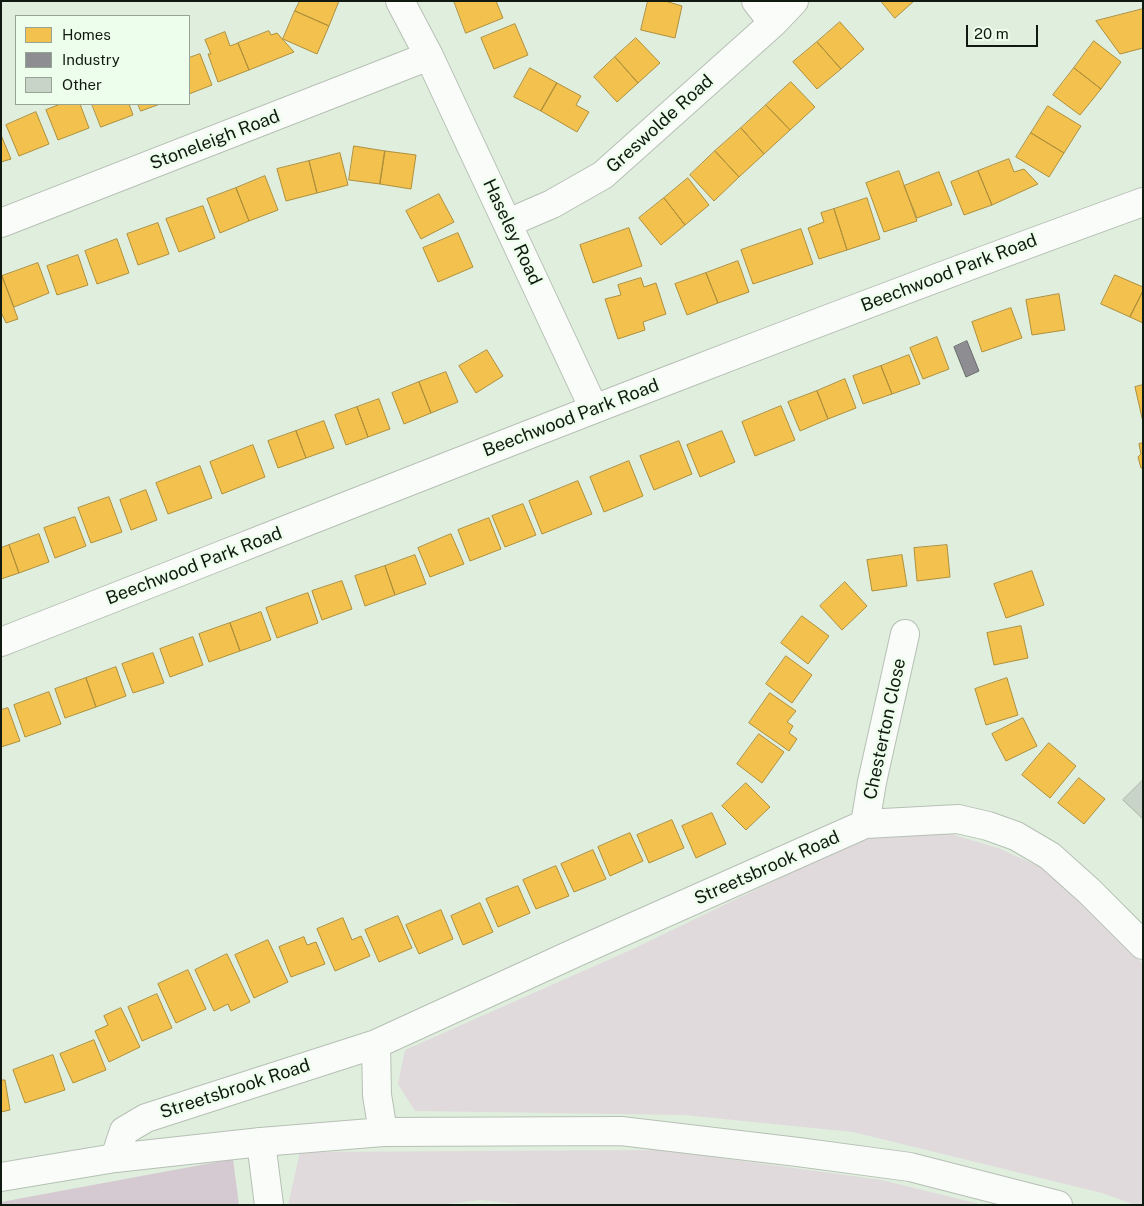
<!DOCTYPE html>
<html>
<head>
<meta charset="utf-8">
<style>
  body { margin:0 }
  #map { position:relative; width:1144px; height:1206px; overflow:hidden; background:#e0eede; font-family:"Public Sans",sans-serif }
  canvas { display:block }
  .frame { position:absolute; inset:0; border:2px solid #111a10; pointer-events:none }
  .legend { position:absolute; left:15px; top:15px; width:175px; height:90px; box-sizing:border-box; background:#eefeed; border:1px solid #96a395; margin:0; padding:6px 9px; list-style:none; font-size:15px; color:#111a10 }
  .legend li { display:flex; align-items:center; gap:10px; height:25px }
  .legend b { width:25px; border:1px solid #96a395 }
  .scale { position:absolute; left:966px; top:25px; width:72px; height:22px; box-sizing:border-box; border:2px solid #111a10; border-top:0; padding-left:6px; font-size:15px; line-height:18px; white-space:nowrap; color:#111a10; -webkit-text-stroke:4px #eefeed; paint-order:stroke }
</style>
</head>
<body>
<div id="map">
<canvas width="1144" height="1206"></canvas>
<div class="frame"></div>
<ul class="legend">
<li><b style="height:14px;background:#f2c14e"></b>Homes</li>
<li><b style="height:14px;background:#8d8d92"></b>Industry</li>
<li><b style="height:14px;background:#c8d4c7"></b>Other</li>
</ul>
<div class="scale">20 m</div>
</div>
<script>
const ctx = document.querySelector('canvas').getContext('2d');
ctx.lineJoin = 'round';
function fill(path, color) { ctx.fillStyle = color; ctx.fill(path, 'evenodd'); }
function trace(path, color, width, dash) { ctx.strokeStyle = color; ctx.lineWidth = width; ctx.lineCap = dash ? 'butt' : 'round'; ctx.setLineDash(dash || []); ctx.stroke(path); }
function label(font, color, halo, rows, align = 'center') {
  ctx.font = font + ' "Public Sans",sans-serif'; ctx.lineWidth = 5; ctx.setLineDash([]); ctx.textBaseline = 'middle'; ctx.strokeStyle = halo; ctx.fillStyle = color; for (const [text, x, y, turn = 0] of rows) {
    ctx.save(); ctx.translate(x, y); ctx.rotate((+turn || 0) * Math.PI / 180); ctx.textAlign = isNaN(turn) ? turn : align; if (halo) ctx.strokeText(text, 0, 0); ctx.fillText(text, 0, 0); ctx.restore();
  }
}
const green = new Path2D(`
  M944,832L998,848L1040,867L1071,887L1143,964V1205H1135L1102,1193L853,1132L684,1115L415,1111L398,1084L405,1050L635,948L869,835Z
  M661,1150L882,1180L983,1205H530L481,1200L437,1205H288L300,1152Z`);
const forest = new Path2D(`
  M233,1159L239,1205H1V1202Z`);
const homes = new Path2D(`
  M300,1H339L329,26L295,11Z
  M454,1H496L503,18L466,33Z
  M648,1H665L682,6L675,38L641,30Z
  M881,1H914L895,18Z
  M1143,9V48L1120,54L1096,21Z
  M295,11L329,26L317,54L283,39Z
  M840,22L864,49L841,69L817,42Z
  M515,24L528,55L494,69L481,38Z
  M269,31L271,35L277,33L294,52L249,70L238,43Z
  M225,32L230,46L238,43L249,70L218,82L208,54H211L205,40Z
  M636,38L660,63L638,83L615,57Z
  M1094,41L1121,62L1101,89L1074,68Z
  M817,42L841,69L817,89L793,62Z
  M200,54L212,85L189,94V58Z
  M615,57L638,83L617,102L594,77Z
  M530,68L557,83L541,111L514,97Z
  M1074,68L1101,89L1080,115L1053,95Z
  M791,82L815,107L790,130L766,105Z
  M557,83L581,96L576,105L589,112L577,132L541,111Z
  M61,104H80L89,128L58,140L46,110Z
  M92,104H129L133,115L101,127Z
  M138,104H160L141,111Z
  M766,105L790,130L764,154L741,128Z
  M1048,106L1081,126L1064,153L1031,133Z
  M36,112L49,144L19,156L6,125Z
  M741,128L764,154L739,177L715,151Z
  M1031,133L1064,153L1049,177L1016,157Z
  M1,135L11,159L1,162Z
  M354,146L385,151L380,184L349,180Z
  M385,151L416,155L411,189L380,184Z
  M715,151L739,177L714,201L690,175Z
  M340,153L348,185L317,193L309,161Z
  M1009,159L1014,172L1024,169L1038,184L992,205L978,171Z
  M309,161L317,193L286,201L277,169Z
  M899,171L917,221L884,232L866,183Z
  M978,171L992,205L964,215L951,182Z
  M939,172L952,205L917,218L904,186Z
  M265,176L278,210L249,221L236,188Z
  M688,178L709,205L685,225L664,198Z
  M236,188L249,221L220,233L207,199Z
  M439,194L454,222L421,239L406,211Z
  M664,198L685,225L661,245L639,218Z
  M867,198L880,239L847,250L834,209Z
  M203,206L215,238L179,252L166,219Z
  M834,209L847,250L819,259L808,228L824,222L821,213Z
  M158,223L169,254L138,265L127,234Z
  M629,228L642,266L593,283L580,245Z
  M801,229L813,264L753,284L741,250Z
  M458,233L473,267L438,282L423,248Z
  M117,239L129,273L97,284L85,251Z
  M78,255L88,285L57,295L47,266Z
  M738,261L749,292L718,303L706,273Z
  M38,263L49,293L14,307L2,276Z
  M706,273L718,303L687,315L675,284Z
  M1115,275L1143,287V291L1130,317L1101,304Z
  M2,276L18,319L6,323L1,312Z
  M641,278L644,287L656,283L666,314L643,322L645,330L618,339L605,299L621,295L618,285Z
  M1143,291V323L1130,317Z
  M1059,294L1065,330L1032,335L1026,300Z
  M1011,308L1022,338L982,352L972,322Z
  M937,337L949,369L923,379L910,348Z
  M487,350L503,376L476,393L459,366Z
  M909,355L920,384L892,394L881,366Z
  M881,366L892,394L863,404L853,376Z
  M446,372L458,402L431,413L419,382Z
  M845,379L856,408L828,419L817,391Z
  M419,382L431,413L404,424L392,393Z
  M1143,385V422L1135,387Z
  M817,391L828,419L800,431L788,402Z
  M379,399L390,429L368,437L357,407Z
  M781,406L795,440L755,456L742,422Z
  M357,407L368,437L346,445L335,415Z
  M324,421L334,448L306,458L296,431Z
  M296,431L306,458L278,468L268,441Z
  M722,431L735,462L700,477L687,445Z
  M679,441L692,474L654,490L640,456Z
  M1143,443V468H1141L1138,457L1141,454L1139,444Z
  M253,445L265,477L222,494L210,462Z
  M629,461L643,496L604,512L590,477Z
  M200,466L212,498L168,514L156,483Z
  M578,481L592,514L542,534L529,501Z
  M146,490L157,520L131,530L120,500Z
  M109,497L122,532L91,543L78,508Z
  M523,504L536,535L505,547L492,516Z
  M75,517L86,546L55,558L44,528Z
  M489,518L501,549L470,561L458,530Z
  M39,534L49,562L19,573L9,545Z
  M451,534L464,564L430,577L418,548Z
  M9,545L19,573L1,579V548Z
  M947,545L950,577L917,581L914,548Z
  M415,555L426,584L395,595L385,566Z
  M902,555L907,586L872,591L867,560Z
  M385,566L395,595L365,606L355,576Z
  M1032,571L1044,605L1006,618L994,584Z
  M342,581L352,609L322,620L312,591Z
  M845,582L867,606L842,630L820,606Z
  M308,593L318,623L277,638L266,608Z
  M261,612L271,640L240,651L230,623Z
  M802,616L829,636L808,664L781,643Z
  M230,623L240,651L209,662L199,634Z
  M1021,626L1028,658L994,665L987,633Z
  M193,637L203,665L170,677L160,649Z
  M153,653L164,683L133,693L122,664Z
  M786,656L812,675L792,703L766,684Z
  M116,667L126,696L96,707L86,678Z
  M86,678L96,707L65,718L55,689Z
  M1007,678L1018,715L986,725L975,689Z
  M49,692L61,724L25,737L14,705Z
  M770,693L796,711L787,722L793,726L789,733L797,739L789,751L749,723Z
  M8,708L20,741L1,747V710Z
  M1023,718L1037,746L1006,761L992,734Z
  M759,734L784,752L762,783L737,764Z
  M1049,743L1076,766L1050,798L1022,775Z
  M1079,778L1105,799L1084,824L1058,803Z
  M746,783L770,807L746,830L722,806Z
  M712,813L726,844L696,858L682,826Z
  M672,820L684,848L649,863L637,835Z
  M630,833L643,861L610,876L598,847Z
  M593,850L606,879L574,892L561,864Z
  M556,866L569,896L536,909L523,880Z
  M518,886L530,913L498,927L486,899Z
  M480,903L493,932L463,945L451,916Z
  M441,910L453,939L419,954L406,925Z
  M398,916L412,948L379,962L365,930Z
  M343,918L352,940L361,936L370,956L335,971L317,929Z
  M304,937L307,945L316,942L325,964L291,977L279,947Z
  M268,940L288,982L254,998L235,955Z
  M227,954L250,1002L231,1011L228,1004L214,1011L195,970Z
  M188,970L206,1009L176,1023L158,984Z
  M157,994L172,1028L142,1041L128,1007Z
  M121,1008L140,1047L109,1062L95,1031L108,1025L104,1016Z
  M94,1040L106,1070L73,1083L60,1054Z
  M53,1055L65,1090L25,1103L13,1070Z
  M1,1080H5L10,1110L1,1112Z`);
const industry = new Path2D(`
  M967,341L979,371L966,377L954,347Z`);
const building = new Path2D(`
  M1143,780V819L1123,800Z`);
const street = new Path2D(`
  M400,1L429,56L594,409
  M756,1L773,23
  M1,223L429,56
  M508,223L552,204L603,175L773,23L794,1
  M1,642C381,493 759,341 1143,202
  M865,824L872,782L905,634
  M376,1044L377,1095L383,1132
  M261,1142L269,1205
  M115,1158L124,1131L146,1118L376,1044L577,952L865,824L958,819L988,826L1016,836L1050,856L1089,891L1143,945`);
const secondary = new Path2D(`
  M1,1177L115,1158L261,1142L383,1132L621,1131L798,1152L910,1167L1058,1205`);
const streetNames = [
  ["Greswolde Road",660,124,-42],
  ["Stoneleigh Road",215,140,-21],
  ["Haseley Road",512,232,65],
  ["Beechwood Park Road",949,273,-21],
  ["Beechwood Park Road",571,418,-21],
  ["Beechwood Park Road",194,566,-21],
  ["Chesterton Close",885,729,-78],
  ["Streetsbrook Road",767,868,-24],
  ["Streetsbrook Road",235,1089,-18]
];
fill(green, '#e1dadd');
fill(forest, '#d6cad2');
fill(homes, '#f2c14e');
trace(homes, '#ae8f3b', 1);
fill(industry, '#8d8d92');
trace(industry, '#686a6b', 1);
fill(building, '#c8d4c7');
trace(building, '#a8b3a6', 1);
trace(street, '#b6c0b4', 30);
trace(secondary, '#b6c0b4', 30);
trace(street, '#fafcfa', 28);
trace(secondary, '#fafcfa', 28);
label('18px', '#111a10', '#eefeed', streetNames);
</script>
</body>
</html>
